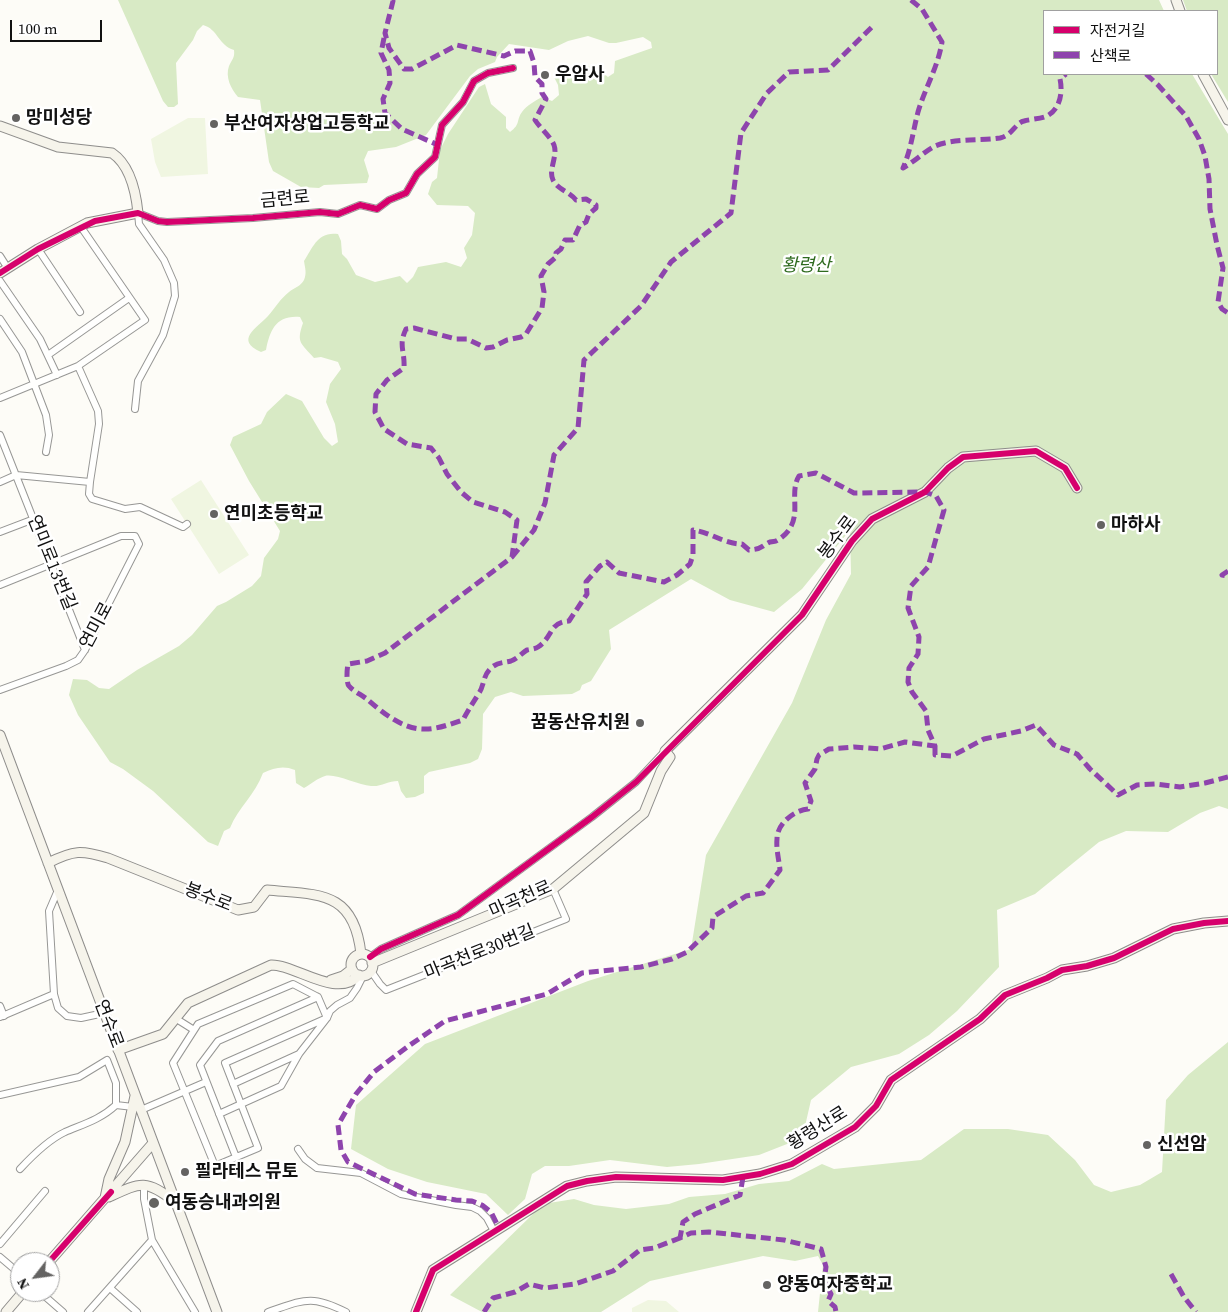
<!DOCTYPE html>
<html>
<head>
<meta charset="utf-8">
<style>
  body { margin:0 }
  #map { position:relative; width:1228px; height:1312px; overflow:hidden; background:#fdfcf7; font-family:"Source Serif 4","Noto Sans KR",serif }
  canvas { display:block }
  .legend { position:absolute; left:1043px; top:10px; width:175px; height:65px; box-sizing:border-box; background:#fff; border:1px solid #a0a0a0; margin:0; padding:6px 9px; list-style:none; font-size:15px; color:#111 }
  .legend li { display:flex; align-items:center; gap:10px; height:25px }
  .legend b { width:25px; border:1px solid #a0a0a0 }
  .north { position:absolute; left:10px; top:1252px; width:50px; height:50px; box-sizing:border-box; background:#fff; border:1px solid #a0a0a0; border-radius:50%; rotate:240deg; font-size:14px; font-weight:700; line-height:20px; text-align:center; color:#111 }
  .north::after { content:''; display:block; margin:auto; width:18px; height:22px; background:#646362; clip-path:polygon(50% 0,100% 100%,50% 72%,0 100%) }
  .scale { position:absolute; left:10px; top:20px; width:92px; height:22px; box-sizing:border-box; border:2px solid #111; border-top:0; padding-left:6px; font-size:15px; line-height:18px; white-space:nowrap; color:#111; -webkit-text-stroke:4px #fff; paint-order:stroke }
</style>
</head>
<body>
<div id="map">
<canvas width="1228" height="1312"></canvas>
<ul class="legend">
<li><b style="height:6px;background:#d6006c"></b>자전거길</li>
<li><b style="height:6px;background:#8e44ad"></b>산책로</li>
</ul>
<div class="north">N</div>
<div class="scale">100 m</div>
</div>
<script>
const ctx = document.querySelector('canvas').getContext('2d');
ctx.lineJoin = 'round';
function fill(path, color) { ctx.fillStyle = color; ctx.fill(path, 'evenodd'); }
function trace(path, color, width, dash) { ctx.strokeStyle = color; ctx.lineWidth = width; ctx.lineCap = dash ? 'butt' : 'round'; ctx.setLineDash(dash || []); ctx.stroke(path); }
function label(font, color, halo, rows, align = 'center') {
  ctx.font = font + ' "Source Serif 4","Noto Sans KR",serif'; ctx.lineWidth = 5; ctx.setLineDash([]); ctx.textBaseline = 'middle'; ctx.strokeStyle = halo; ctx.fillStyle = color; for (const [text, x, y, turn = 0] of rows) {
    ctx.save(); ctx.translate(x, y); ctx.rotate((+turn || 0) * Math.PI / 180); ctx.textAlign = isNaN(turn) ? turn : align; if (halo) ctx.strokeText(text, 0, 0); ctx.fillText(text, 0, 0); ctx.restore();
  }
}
const forest = new Path2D(`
  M118,0H1159L1164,11H1044V74H1192L1228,134V809L1219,806L1200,813L1168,832L1126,831L1099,842L1035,894L997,910L999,967L957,1011L929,1035L899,1054L851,1067L811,1100L803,1135L787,1144L759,1155L699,1164L667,1167L610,1160L569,1166H545L532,1174L525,1199L508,1215L486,1194L427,1182L388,1169L351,1149L356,1105L425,1044L588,981L691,949L706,855L792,703L826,620L851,574L850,530L802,589L774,612L730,600L691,579L609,630L611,649L591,681L582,685L580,690L572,694L523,696L511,692L495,697L483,714L482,749L478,759L470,763L429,772L424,776V793L415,797L406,798L401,791L398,781C388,781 381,787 371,786C358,785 335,773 325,776C318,778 311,784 304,788L296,783L295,770C283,765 274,768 263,773C255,795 238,808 230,828L224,831L218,846L208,842L153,791L123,769L110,762L78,715L69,695L73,679L87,680L99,688L109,689L137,670L179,646L192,635L217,606L226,602L252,586L261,576L264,558L278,539L280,531L249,481L230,445L233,437L261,424L267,412L286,394L302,401L324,438L332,446L338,442L335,424L326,402L330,384L341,369L338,362L321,357L314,358C301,343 296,343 303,323L300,317C276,315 270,330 266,350L261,352C234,340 257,328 268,316C275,308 281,298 289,292C294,288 301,286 304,280C307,273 305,268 304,261C313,247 318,231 338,234L341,241L342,254L347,259L356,275L375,282L400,276L407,283L413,277L418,267L446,262L461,267L467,258L464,248L472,235L475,213L468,206L437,205L428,194L432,182L437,178L440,150L448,134L479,87L485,84L491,104L506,117V128L510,132C521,124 516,120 522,112C527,105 535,101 542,97L552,101L559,95L558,85L554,77C575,64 587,60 608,77L614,73L615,61L652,48L651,42L643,37L616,43H609L588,36L568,41L549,50L509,44L497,57L495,62L478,69L470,76L426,135L396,147L368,151L364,160L369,176L367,183L324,185L319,188L301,187L273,171L269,162L260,100L238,97C231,89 225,77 229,66C232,59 235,58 234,50C218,45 218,29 203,25L197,31L193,40L176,63L178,104L174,107H168L163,101Z
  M1183,0H1228V102L1211,74H1217V11H1187Z
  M1228,1042V1312H818L823,1265L818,1256L795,1261L763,1256L650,1281L601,1312H482L450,1295L535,1212L549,1203L574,1199L594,1205L626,1209L669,1204L689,1197L725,1194L759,1184L789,1181L822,1164L834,1169L921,1160L964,1129H1008L1048,1135L1075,1160L1094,1185L1111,1192L1140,1185L1162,1172L1166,1100L1188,1075Z`);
const pitch = new Path2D(`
  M188,118H205L208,174L161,177L155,162L151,139Z
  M201,480L249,555L219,574L171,499Z
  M648,1300L666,1301L679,1312H632V1308Z`);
const street = new Path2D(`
  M81,227L145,320L78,366L98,411L99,424L90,482L89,494L92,499L125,509L140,507L183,527L187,524
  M38,249L80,312
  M0,256L7,267
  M0,281L40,339L57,375
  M0,319L22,352L46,415L49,435L46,452
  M48,355L129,298
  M0,398L78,366
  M135,409L138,381L163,335L175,296L174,283L164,260L139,224L138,213L158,221L167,222L253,218L320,212L338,214L360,205L377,209L389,200L406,193L417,174L435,157L442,125L463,102L474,81L488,73L513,68
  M0,435L85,650
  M0,482L16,475L90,482
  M0,532L34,519
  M0,585L121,536H135L139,544L85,650L78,660L66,666L0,690
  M58,890L49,911L54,994L58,1008L67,1016L81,1018L104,1013
  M370,957L381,949L458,915L592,817L636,782L665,751
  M371,971L380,984L386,990L566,919L553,889
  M293,984L318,997L327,1018L225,1063L258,1148L215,1166L173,1063L198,1024Z
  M0,1006L4,1016
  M0,1017L54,994
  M175,1018L194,1030
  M233,1084L299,1054
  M0,1095L79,1077L107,1060L116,1083V1105C101,1119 84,1124 65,1132C48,1140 33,1155 20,1169
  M116,1105L133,1107
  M141,1110L206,1082
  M219,1114L281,1086L299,1054L327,1018L330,1011L337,1005L350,998L357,988L363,976
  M298,1149L305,1159L317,1168L361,1173L401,1194L456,1205L472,1207L480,1211L487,1218L494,1231
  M236,1157L200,1065L218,1041L318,997
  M144,1185V1199L152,1240L195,1312
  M0,1244L45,1191
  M0,1257L20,1274
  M110,1288L137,1312
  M40,1292L63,1312
  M88,1312L152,1240
  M268,1312C304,1300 311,1294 346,1312`);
const secondary = new Path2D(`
  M1176,0L1180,11
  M1203,74L1228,120
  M0,126L58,147L112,153C130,165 136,193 138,213L87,223L38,249L0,273
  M0,735L217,1312
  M48,863C74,850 81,850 108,858L238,910L254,907L267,890C319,895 354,890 361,954
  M351 965a11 11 0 1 1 22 0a11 11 0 1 1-22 0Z
  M372,963L553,889L644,813L661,771L670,757L665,751L802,615L852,541L872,519L925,492L948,468L963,457L1036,451L1065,468L1077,488
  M331,980L343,976L352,969
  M118,1050L163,1034L188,1003L271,965C295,964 337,1000 359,975
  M109,1197C141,1182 146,1179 175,1202
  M105,1198L109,1179L125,1142L135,1096
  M49,1262L153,1143
  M6,1312L23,1292
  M416,1312L433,1270L567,1186L587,1181L616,1177L723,1180L760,1174L792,1164L855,1127L876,1106L891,1080L980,1019L1005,995L1047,978L1062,970L1087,966L1114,958L1173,929L1204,923L1228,921`);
const quiet = new Path2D(`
  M392,0L393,1L385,33L389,48L404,69H412L457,45L504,56L515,51H530L534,63L535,77L542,84V93L546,99L535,120C540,128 550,136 554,145C558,156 548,170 553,180C558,190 569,191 576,200L586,199L596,205V208L589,214L586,222L580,225L573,240H565L561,249L556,253V257L548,264L541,276L544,292L542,308L526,334L521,337L507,340L493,347L486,348L467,339H456L414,328L406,329C398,346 405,350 404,368L387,380L376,394L375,412L384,429L407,444L431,448L439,458L447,474L461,492L473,502L505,512L517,520L512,557L385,653L367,661L348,664C347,668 346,683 349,686C353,691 362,695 368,700C383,713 404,730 425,729C439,729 450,724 463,720C468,710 473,703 479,693C484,686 483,676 490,669C497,662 503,663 511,661C517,659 522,653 527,650C531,649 535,649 538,647C553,637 549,622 569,621L587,594L586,582L600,566L607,562L619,573L664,582L677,575L690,564L693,555V530C710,532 724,544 742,544L749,550C762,549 760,547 770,542C774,541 775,542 778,540C807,521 787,496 799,476L816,473L854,493L925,492L936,496L944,510L928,567L911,586L908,608L919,637L918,654L909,668L908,682L912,692L926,711L928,730L935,746L905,742L880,749L854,747L829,749L819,755L817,759L815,769L805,783L811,801L808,809C795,810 777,823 777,839C776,849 779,860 780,870L763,893L746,896L713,917L712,928L687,952L672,959L641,967L582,973L547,994L445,1021L410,1045L374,1072L356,1094L338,1125L341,1150L348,1162L415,1194L456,1200L472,1201L482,1205L491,1212L499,1228
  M911,0L922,9L942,42C938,67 925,88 918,112C913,131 911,150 903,168C914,162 925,151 935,146C954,138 980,141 1000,138C1013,135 1015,123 1024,121C1031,119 1040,119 1047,116C1060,109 1063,93 1060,79L1066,74
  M384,38L381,53L389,70L390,83L383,99L385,113L402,129L438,145
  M1146,74L1158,85L1186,116L1199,139L1205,156L1209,179L1210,209L1217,245L1223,268L1218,302L1222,309L1228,313
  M512,557L534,530L545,503L554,455L578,428L584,360L641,306L671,262L731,213L741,133L767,93L789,72L828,70L872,27
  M1228,571L1222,575L1228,576
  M935,746V755L952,756L984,739L1021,731L1036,725L1054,745L1077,754L1090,769L1118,795L1137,785L1155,784L1180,787L1205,783L1228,777
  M743,1177L740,1195L695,1214L683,1222L680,1238L691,1233L709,1232L784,1240L821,1249L826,1267L824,1281L831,1294L828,1301L835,1307L836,1312
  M1171,1274L1184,1297L1196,1312
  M484,1312L493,1298L515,1292L529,1284L545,1288L575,1284L613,1271L640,1250L654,1248L680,1238`);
const cycleway = new Path2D(`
  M0,273L38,249L95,221L138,213L158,221L167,222L253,218L320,212L338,214L360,205L377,209L389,200L406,193L417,174L435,157L442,125L463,102L474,81L488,73L513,68
  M370,957L381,949L458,915L592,817L636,782L802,615L852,541L872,519L925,492L948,468L963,457L1036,451L1065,468L1077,488
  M49,1262L111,1192
  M416,1312L433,1270L567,1186L587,1181L616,1177L723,1180L760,1174L792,1164L855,1127L876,1106L891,1080L980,1019L1005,995L1047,978L1062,970L1087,966L1114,958L1173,929L1204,923L1228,921`);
const markers = [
  [545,75,5,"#646362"],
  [16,118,5,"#646362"],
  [214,124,5,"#646362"],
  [214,514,5,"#646362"],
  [1101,525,5,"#646362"],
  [640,723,5,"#646362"],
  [1147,1145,5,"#646362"],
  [185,1172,5,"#646362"],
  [154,1203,6,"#646362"],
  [767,1285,5,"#646362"]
];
const poiNames = [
  ["우암사",555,75],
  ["망미성당",26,118],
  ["부산여자상업고등학교",224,124],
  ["연미초등학교",224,514],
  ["마하사",1111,525],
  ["꿈동산유치원",630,723,"right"],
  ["신선암",1157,1145],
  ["필라테스 뮤토",195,1172],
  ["여동승내과의원",165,1203],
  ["양동여자중학교",777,1285]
];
const streetNames = [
  ["금련로",285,200,-5],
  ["봉수로",838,538,-53],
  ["연미로13번길",51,563,68],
  ["연미로",97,626,-62],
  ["봉수로",208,898,21],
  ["마곡천로",521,900,-24],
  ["마곡천로30번길",480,953,-22],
  ["연수로",108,1024,69],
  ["황령산로",818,1129,-32]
];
const parkNames = [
  ["황령산",806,266]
];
fill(forest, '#d8eac5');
fill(pitch, '#f0f6e1');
trace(street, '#979795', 8);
trace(secondary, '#8e8d8b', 11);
trace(street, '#fffffe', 6);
trace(secondary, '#f6f4eb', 9);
trace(quiet, '#8e44ad', 5, [10, 5]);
trace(cycleway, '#d6006c', 6);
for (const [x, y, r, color] of markers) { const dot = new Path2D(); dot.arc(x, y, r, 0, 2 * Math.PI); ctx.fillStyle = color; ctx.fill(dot); trace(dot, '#fff', 2); }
label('bold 18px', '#111', '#fff', poiNames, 'left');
label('18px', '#111', '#fff', streetNames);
label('italic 18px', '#2f6b1f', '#fff', parkNames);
</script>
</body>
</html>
